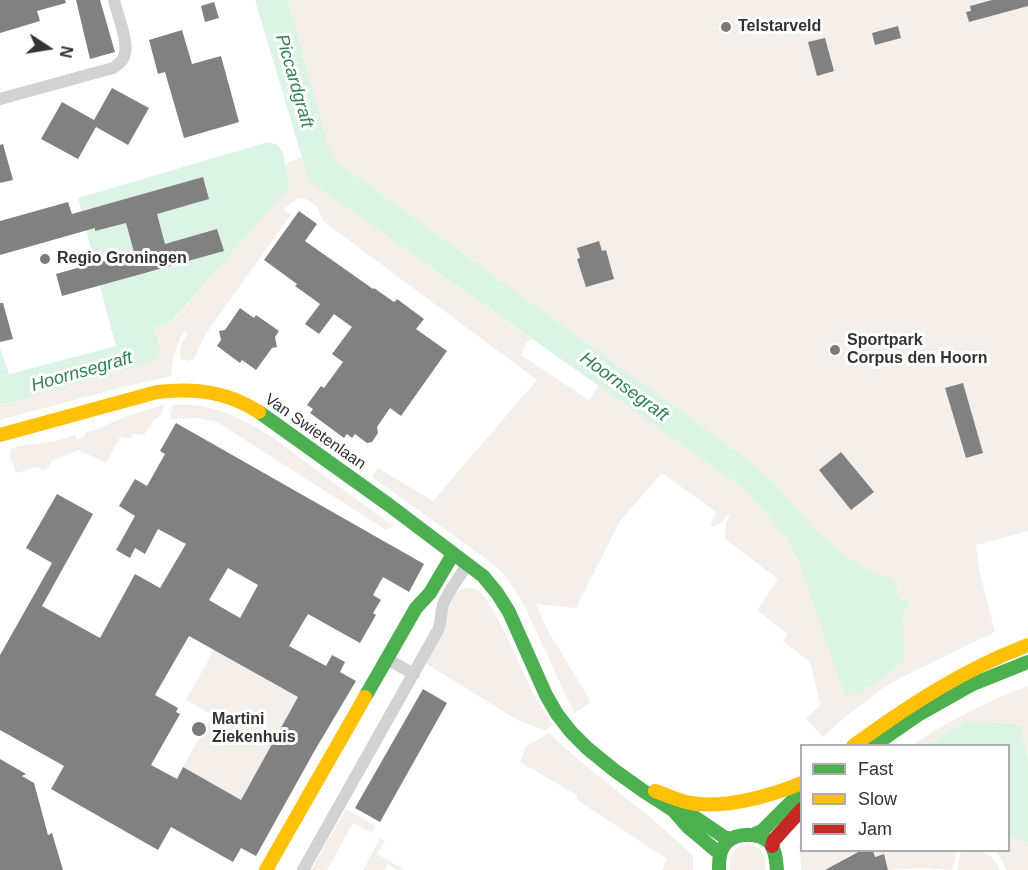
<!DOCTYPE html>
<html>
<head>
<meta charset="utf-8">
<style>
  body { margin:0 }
  #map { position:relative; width:1028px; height:870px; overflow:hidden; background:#fff; font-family:Arial,sans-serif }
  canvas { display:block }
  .legend { position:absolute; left:800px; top:744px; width:210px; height:108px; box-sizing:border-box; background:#fff; border:2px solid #adadad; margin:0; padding:8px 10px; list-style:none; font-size:18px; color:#333 }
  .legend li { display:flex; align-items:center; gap:12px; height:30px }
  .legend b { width:30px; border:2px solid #adadad }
  .north { position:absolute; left:18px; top:18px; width:60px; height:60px; -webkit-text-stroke:4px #fff; paint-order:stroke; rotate:102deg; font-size:16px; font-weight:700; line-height:24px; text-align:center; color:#333 }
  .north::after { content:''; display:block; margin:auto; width:21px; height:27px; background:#333; clip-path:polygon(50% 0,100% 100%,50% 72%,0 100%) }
</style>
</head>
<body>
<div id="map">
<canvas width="1028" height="870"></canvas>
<ul class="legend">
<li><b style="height:8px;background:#4caf50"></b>Fast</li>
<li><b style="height:8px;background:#ffc107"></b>Slow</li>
<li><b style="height:8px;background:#c62828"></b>Jam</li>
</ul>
<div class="north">N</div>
</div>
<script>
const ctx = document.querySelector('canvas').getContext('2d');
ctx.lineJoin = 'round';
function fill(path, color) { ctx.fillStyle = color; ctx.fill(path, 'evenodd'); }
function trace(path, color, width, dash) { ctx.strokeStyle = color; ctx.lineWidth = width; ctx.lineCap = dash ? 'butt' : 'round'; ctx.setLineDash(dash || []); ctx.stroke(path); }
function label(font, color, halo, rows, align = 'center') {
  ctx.font = font + ' Arial,sans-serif'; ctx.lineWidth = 6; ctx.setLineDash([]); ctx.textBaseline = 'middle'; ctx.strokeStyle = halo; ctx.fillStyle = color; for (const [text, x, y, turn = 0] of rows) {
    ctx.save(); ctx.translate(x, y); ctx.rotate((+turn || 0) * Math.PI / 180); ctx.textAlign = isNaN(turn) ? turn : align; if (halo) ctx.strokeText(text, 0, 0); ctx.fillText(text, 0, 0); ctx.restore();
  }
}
const green = new Path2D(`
  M288,0H1028V531L976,545L979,570L995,632L900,678L883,688L844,718L823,737L806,719L820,705L810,662L783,641L787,634L757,610L778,579L725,539L726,523L730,516L728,515L723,521L714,527L710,524L716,512L662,473L620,521L576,608L536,604L547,629L591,702L574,713L523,603L505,575L493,564L372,477L378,468L433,501L537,380L323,221L317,207L306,199L299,198L291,203L284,209L291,215L211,326L203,339L194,359L189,361L181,359C178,350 182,342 187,335L185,330C176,343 172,360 171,376L119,388L0,420V403H9L154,361L161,344L158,336L153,331L154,328L173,321L289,186L286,163L302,157L309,181L532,339L526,343L521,355L589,400L599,386L746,490L782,533L868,688L902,662L903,615L910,602L898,597L897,585L890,577L876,573L860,565L844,555L812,527L775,484L740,454L337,162L328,147Z
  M165,404L160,416L154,420L144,435L135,434L129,439L120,437L106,463L79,450L52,461L49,467L43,470L37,467L16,473L10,456L11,449L19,446L56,441L75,435L77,439L85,436V433L97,429L127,416Z
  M172,405C230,400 276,440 319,472C344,490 369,508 394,526L386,530L217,422L196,418L170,419Z
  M463,588H473L479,591L488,601L505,632L535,697L553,725L545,730L517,720L425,663L454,595L458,591Z
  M214,650L298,697L241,800L183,767L212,715L186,700Z
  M1028,686V762L1021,728L966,721L928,745L911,746C948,721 987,701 1028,686Z
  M549,733C595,777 648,811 693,856V870H662L667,859L577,800V795L520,762L523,755L525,747Z
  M346,809L376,826L372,833L353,823L327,870H311Z
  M380,838L385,841L377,854L405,870H398L388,864L384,870H363Z
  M1009,838L1023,840L1028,843V870H1007L999,855L994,851L1008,850Z
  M801,841L802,850L861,851L850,855L826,870H801V863L799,846Z
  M749,844C762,847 768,857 765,870H730C727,855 735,845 749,844Z
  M874,851V850L957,851L952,870L923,868L888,870L885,854L876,856Z
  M961,851C982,850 991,851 1000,870H957Z`);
const water = new Path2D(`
  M255,0H288L328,146L337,162L740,454L775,484L812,527L844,555L860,565L876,573L890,577L897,585L898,597L903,600L909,599L910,602L903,615V623L905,658L902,663C887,673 865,695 846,696L844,693L799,562L782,533L746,490L309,181Z
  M268,142L278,145L283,153L290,186L172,321L154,328L153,331C162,341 162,350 154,361L9,403H0V348L9,374L116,346C102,297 91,248 78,198Z
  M966,721L1015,724L1021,728L1028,762V843L1023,840L1009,838L1008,746L928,745Z`);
const building = new Path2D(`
  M0,0H65L66,3L37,11L40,21L0,33Z
  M76,0H100L115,52L90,59Z
  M992,0H1028V6L969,22L966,12L971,11L970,6Z
  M214,2L219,18L205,22L201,6Z
  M898,26L901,38L875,45L872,33Z
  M182,30L192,64L221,56L239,122L184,138L165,72L158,74L149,40Z
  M825,38L834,71L817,76L808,42Z
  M112,88L149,108L128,145L96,127L78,159L41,139L62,102L94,120Z
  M3,144L13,180L0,183V145Z
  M203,177L209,199L157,214L165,244L217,229L224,251L62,296L56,274L134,252L126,223L95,231V228L0,255V221L68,202L72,214Z
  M299,211L317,224L305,241L373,289L374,288L394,302L397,299L424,319L416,329L447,351L401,416L390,408L377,427L378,433L372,442L367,443L355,434L352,438L347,434L344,438L310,413L313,409L307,405L321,386L324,388L343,362L332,354L352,327L334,314L319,334L305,324L320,304L295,286L297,284L264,260Z
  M599,241L602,251L606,250L614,279L586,287L577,259L580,258L577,248Z
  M0,303H3L13,339L0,342Z
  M240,308L254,318L256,315L279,331L275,337L277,347L272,348L256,370L242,360L240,363L217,346L221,340L219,331L225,330Z
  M963,383L983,453L966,458L945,388Z
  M176,423L424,564L409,592L383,577L373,595L381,600L373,613L376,615L360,643L308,614L289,646L326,666L332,655L345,662L340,672L356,681L315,750L256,856L241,848L233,862L171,827L158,850L51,789L64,766L0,730V655L52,563L26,548L57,494L93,514L42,606L100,638L135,574L160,588L186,544L158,529L145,554L135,548L130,558L116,550L135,516L119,506L135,479L147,486L165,454L160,451ZM228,568L258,585L240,618L209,600ZM189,636L298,697L241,800L183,767L177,779L151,765L180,714L176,712L178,708L155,695Z
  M841,452L874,492L851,510L819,470Z
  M423,689L447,703L380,822L355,808Z
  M0,759L26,774L22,776L34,783L48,835L52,833L63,870H0Z
  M873,850L875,857L884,854L888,870H825L858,852Z`);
const street = new Path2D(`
  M0,99L113,68C119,64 124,60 125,53C128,39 117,14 114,0
  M387,659L414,674
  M303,870L438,630C442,621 440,611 444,602C450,589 460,577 467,564`);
const fast = new Path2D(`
  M259,412L389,505L483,576L497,593L509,612L546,695L557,714L571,732L587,748L614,770L642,790L673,810L689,828L720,854
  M365,697L416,608L430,593L453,554
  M873,746L918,715L973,684L1028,662
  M676,812L696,818L724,837L731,839
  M755,834L762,831L802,791
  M719,870C719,860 719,851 726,843C737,832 759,832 770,843C776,851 776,861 777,870`);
const slow = new Path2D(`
  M0,435L157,392C195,388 226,391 259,412
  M853,746C908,706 964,669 1028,645
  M655,791C667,795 679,801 691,803C725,809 770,796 802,783
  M266,870L365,697`);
const jam = new Path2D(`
  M772,846L774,840L802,809`);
const markers = [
  [726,27,6,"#7a7a7a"],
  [45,259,6,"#7a7a7a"],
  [835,350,6,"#7a7a7a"],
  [199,729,8,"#7a7a7a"]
];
const poiNames = [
  ["Telstarveld",738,27],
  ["Regio Groningen",57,259],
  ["Sportpark",847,341],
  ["Corpus den Hoorn",847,359],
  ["Martini",212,720],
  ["Ziekenhuis",212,738]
];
const streetNames = [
  ["Van Swietenlaan",315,432,35]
];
const waterNames = [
  ["Piccardgraft",294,81,74],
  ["Hoornsegraft",82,372,-16],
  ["Hoornsegraft",624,387,36]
];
fill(green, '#f4efeb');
fill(water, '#dcf4e6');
fill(building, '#818181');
trace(street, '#d2d2d2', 12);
trace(fast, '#4caf50', 14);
trace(slow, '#ffc107', 14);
trace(jam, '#c62828', 14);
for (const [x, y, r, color] of markers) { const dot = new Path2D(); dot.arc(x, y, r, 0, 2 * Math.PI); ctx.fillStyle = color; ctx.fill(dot); trace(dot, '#fff', 2); }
label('bold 16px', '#333', '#fff', poiNames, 'left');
label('16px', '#333', '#fff', streetNames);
label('italic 18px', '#318152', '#fff', waterNames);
</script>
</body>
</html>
